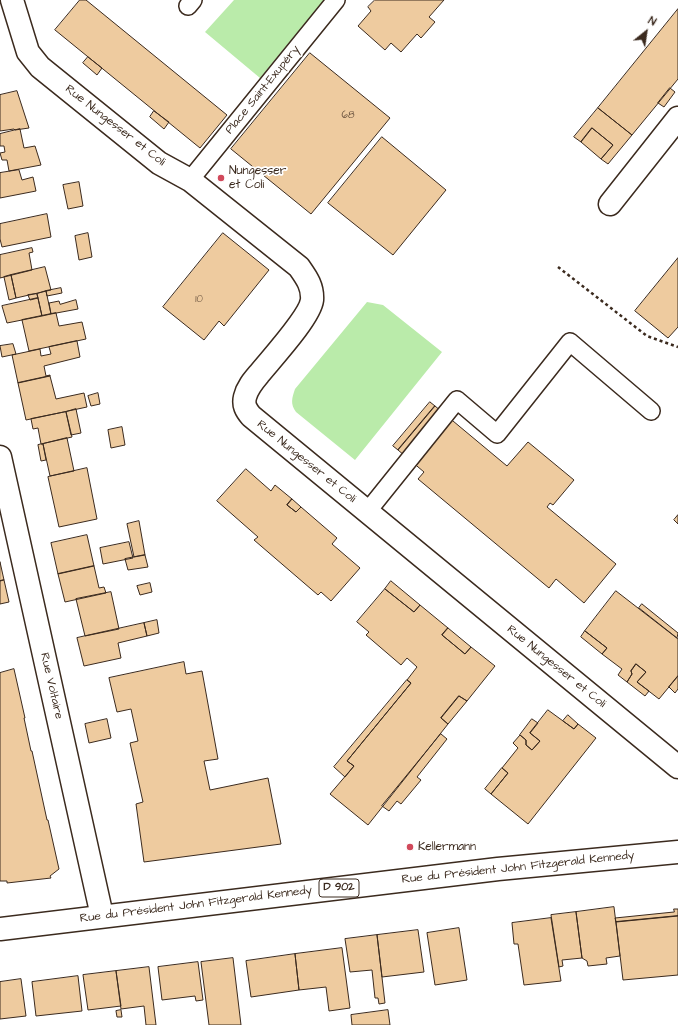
<!DOCTYPE html>
<html>
<head>
<meta charset="utf-8">
<style>
  body { margin:0 }
  #map { position:relative; width:678px; height:1025px; overflow:hidden; background:#fff; font-family:"Architects Daughter",sans-serif }
  canvas { display:block }
  .north { position:absolute; left:626px; top:12px; width:40px; height:40px; -webkit-text-stroke:3px #fff; paint-order:stroke; rotate:30deg; font-size:11px; font-weight:700; line-height:16px; text-align:center; color:#3b2a1e }
  .north::after { content:''; display:block; margin:auto; width:14px; height:18px; background:#3b2a1e; clip-path:polygon(50% 0,100% 100%,50% 72%,0 100%) }
</style>
</head>
<body>
<div id="map">
<canvas width="678" height="1025"></canvas>
<div class="north">N</div>
</div>
<script>
const ctx = document.querySelector('canvas').getContext('2d');
ctx.lineJoin = 'round';
function fill(path, color) { ctx.fillStyle = color; ctx.fill(path, 'evenodd'); }
function trace(path, color, width, dash) { ctx.strokeStyle = color; ctx.lineWidth = width; ctx.lineCap = dash ? 'butt' : 'round'; ctx.setLineDash(dash || []); ctx.stroke(path); }
function label(font, color, halo, rows, align = 'center') {
  ctx.font = font + ' "Architects Daughter",sans-serif'; ctx.lineWidth = 3.5; ctx.setLineDash([]); ctx.textBaseline = 'middle'; ctx.strokeStyle = halo; ctx.fillStyle = color; for (const [text, x, y, turn = 0] of rows) {
    ctx.save(); ctx.translate(x, y); ctx.rotate((+turn || 0) * Math.PI / 180); ctx.textAlign = isNaN(turn) ? turn : align; if (halo) ctx.strokeText(text, 0, 0); ctx.fillText(text, 0, 0); ctx.restore();
  }
}
const green = new Path2D(`
  M234,0H324L260,78L205,32Z
  M367,302L383,305L442,352L355,460L296,412C290,404 292,398 295,389Z`);
const building = new Path2D(`
  M80,0H86L227,115L200,148L55,30Z
  M375,0H444L429,17L435,22L421,38L417,34L401,52L391,43L385,50L358,26L371,11L368,7Z
  M678,9V79L632,135L598,108Z
  M310,53L390,118L311,214L231,149Z
  M88,57L102,68L97,75L83,63Z
  M670,88L675,92L664,107L658,103Z
  M17,91L29,128L15,130L14,129L0,131V95Z
  M598,108L632,135L608,164L601,159L613,145L592,128L581,142L574,137Z
  M154,111L169,122L164,129L150,117Z
  M592,128L613,145L601,159L581,142Z
  M20,129L24,148L35,146L41,165L9,171L7,160H2L0,153L5,152L4,146H0V134Z
  M382,137L446,190L393,255L328,203Z
  M19,170L22,180L33,177L36,191L0,198V173Z
  M79,182L83,206L68,209L63,185Z
  M47,214L51,237L2,247L0,239V224Z
  M88,233L92,257L79,260L75,236Z
  M223,233L269,270L224,326L219,321L204,340L163,307Z
  M32,248L33,252L29,253L32,270L0,278V255Z
  M678,258V327L668,338L635,311Z
  M45,267L51,290L16,298L11,275Z
  M11,275L16,298L9,300L4,277Z
  M61,288L62,293L47,296L46,291Z
  M46,291L51,314L42,316L37,294Z
  M37,294L38,298L30,300L28,295Z
  M38,298L42,316L7,323L2,306Z
  M76,300L78,309L51,314L49,303L59,301L60,304Z
  M56,313L59,326L82,322L86,339L29,351L22,320Z
  M77,341L80,357L44,366L46,376L50,375V376L18,383L12,355L40,349L41,356L51,354L49,347Z
  M13,344L16,354L2,357L0,346Z
  M50,376L56,399L84,393L87,407L26,420L18,383Z
  M98,393L100,404L91,406L88,396Z
  M430,402L435,406L398,450L393,446Z
  M435,406L507,466L528,442L574,480L553,505L550,503L547,507L616,564L584,603L556,579L549,588L418,479L424,472L398,450Z
  M76,409L81,433L71,435L66,412Z
  M66,412L72,437L41,444L38,428L33,429L31,419Z
  M122,427L125,445L111,448L108,430Z
  M67,438L74,471L50,476L43,444Z
  M41,444H43L46,460L41,461L38,445Z
  M87,468L97,519L59,527L48,477Z
  M246,469L271,491L275,485L292,499L287,505L296,512L301,507L337,538L332,544L360,568L331,601L321,592L318,595L254,540L258,537L217,501Z
  M292,499L301,507L296,512L287,505Z
  M678,515V524L674,520Z
  M139,521L145,555L134,557L127,524Z
  M87,535L94,566L58,574L51,543Z
  M129,542L133,558L103,564L100,548Z
  M145,555L148,567L128,570L125,559Z
  M0,562L4,580L0,581Z
  M94,566L99,588L104,587L106,593L65,602L58,574Z
  M4,580L9,602L0,604V581Z
  M391,581L420,605L414,612L385,589Z
  M150,583L152,592L140,595L137,586Z
  M385,589L414,612L420,605L448,628L442,635L465,654L471,647L495,666L467,701L459,696L441,718L448,724L368,825L330,794L354,766L347,761L411,683L407,680L417,667L407,658L401,665L366,635L369,632L357,622Z
  M616,591L678,639V676L659,699L637,682L646,672L636,664L631,671L632,674L627,682L618,675L622,669L602,654L607,648L585,631Z
  M111,592L119,629L85,636L76,599Z
  M642,604L678,633L677,638L639,608Z
  M157,620L159,633L147,636L144,623Z
  M144,623L147,636L118,643L121,658L84,666L77,638Z
  M448,628L471,647L465,654L442,635Z
  M585,631L607,648L602,654L581,637Z
  M184,662L186,674L202,671L218,759L204,761L210,790L268,778L281,844L144,862L136,804L143,802L130,743L138,741L131,709L117,712L109,678Z
  M636,664L646,672L637,682L649,691L645,696L627,682L632,674L631,671Z
  M14,669L25,718H24L31,751H32L47,820H48L59,869L50,876L51,878L7,883V881H0V673Z
  M678,676V689L675,693L669,687Z
  M407,680L411,683L347,761L354,766L345,777L334,767Z
  M459,696L467,701L448,724L441,718Z
  M548,710L574,729L578,724L596,738L528,824L491,794L508,773L502,768L518,748L513,743L520,735L526,740V745L532,750L540,741L530,733Z
  M568,715L578,724L574,729L563,721Z
  M107,719L111,738L89,743L85,724Z
  M532,719L538,723L530,733L540,741L532,750L526,745V740L520,735Z
  M441,734L447,739L417,777L421,780L401,804L397,801L389,811L382,806Z
  M502,768L508,773L491,794L485,789Z
  M614,907L620,956L606,958L607,964L588,966L587,961L582,958L576,912Z
  M674,909H678V916L616,922L615,918L674,912Z
  M576,912L582,958L562,960L563,966L559,967L551,915Z
  M678,916V975L623,980L616,922Z
  M551,918L561,981L524,985L518,944H514L512,923Z
  M459,928L467,980L435,985L427,933Z
  M418,930L424,972L382,977L377,935Z
  M377,935L385,1003L379,1004L378,998H375L372,970L350,972L345,939Z
  M342,948L350,1008L329,1011L326,987L299,990L295,954Z
  M295,954L299,990L251,997L246,961Z
  M233,958L241,1025H209L201,962Z
  M198,962L203,1000L196,1001L195,996L162,1000L158,967Z
  M149,967L156,1025H146L144,1006L121,1009L116,971Z
  M116,971L121,1006L88,1010L83,975Z
  M78,976L82,1011L36,1016L32,982Z
  M21,979L26,1016L0,1019V982Z
  M121,1010L122,1017H117L116,1011Z
  M388,1010L390,1025H352L351,1015Z`);
const path = new Path2D(`
  M558,267L647,336L678,347`);
const service = new Path2D(`
  M188,6L193,0
  M190,180L336,0
  M367,512L457,400L497,434L570,342L651,411`);
const minor = new Path2D(`
  M12,0L28,52L40,67L159,163L190,180L299,267C306,277 313,286 312,300C310,317 271,359 259,374C253,381 247,388 245,397C243,405 246,410 251,416L678,767
  M610,204L678,118
  M0,457L102,916`);
const primary = new Path2D(`
  M0,929L498,869L678,852`);
const markers = [
  [221,178,4,"#d1495b"],
  [410,847,4,"#d1495b"]
];
const numberNames = [
  ["68",348,116],
  ["10",199,300]
];
const shields = [
  [339,888,40]
];
const shieldNames = [
  ["D 902",339,888]
];
const streetNames = [
  ["Place Saint-Exupéry",263,90,-51],
  ["Rue Nungesser et Coli",115,126,38],
  ["Rue Nungesser et Coli",306,462,39],
  ["Rue Nungesser et Coli",556,667,39],
  ["Rue Voltaire",51,686,77],
  ["Rue du Président John Fitzgerald Kennedy",518,868,-6],
  ["Rue du Président John Fitzgerald Kennedy",196,905,-7]
];
const poiNames = [
  ["Nungesser",229,171],
  ["et Coli",229,185],
  ["Kellermann",418,847]
];
fill(green, '#baebaa');
fill(building, '#eecb9f');
trace(building, '#3b2a1e', 1);
trace(service, '#3b2a1e', 20);
trace(minor, '#3b2a1e', 25);
trace(primary, '#3b2a1e', 25);
trace(path, '#3b2a1e', 2.5, [3, 3]);
trace(service, '#fff', 17);
trace(minor, '#fff', 22);
trace(primary, '#fff', 22);
for (const [x, y, r, color] of markers) { const dot = new Path2D(); dot.arc(x, y, r, 0, 2 * Math.PI); ctx.fillStyle = color; ctx.fill(dot); trace(dot, '#fff', 1.5); }
label('10px', '#68523e', null, numberNames);
for (const [x, y, w] of shields) { const box = new Path2D(); box.roundRect(x - w / 2, y - 9, w, 18, 3); ctx.fillStyle = '#fff'; ctx.fill(box); trace(box, '#3b2a1e', 1); }
label('bold 11px', '#3b2a1e', null, shieldNames);
label('12px', '#3b2a1e', '#fff', streetNames);
label('12px', '#3b2a1e', '#fff', poiNames, 'left');
</script>
</body>
</html>
